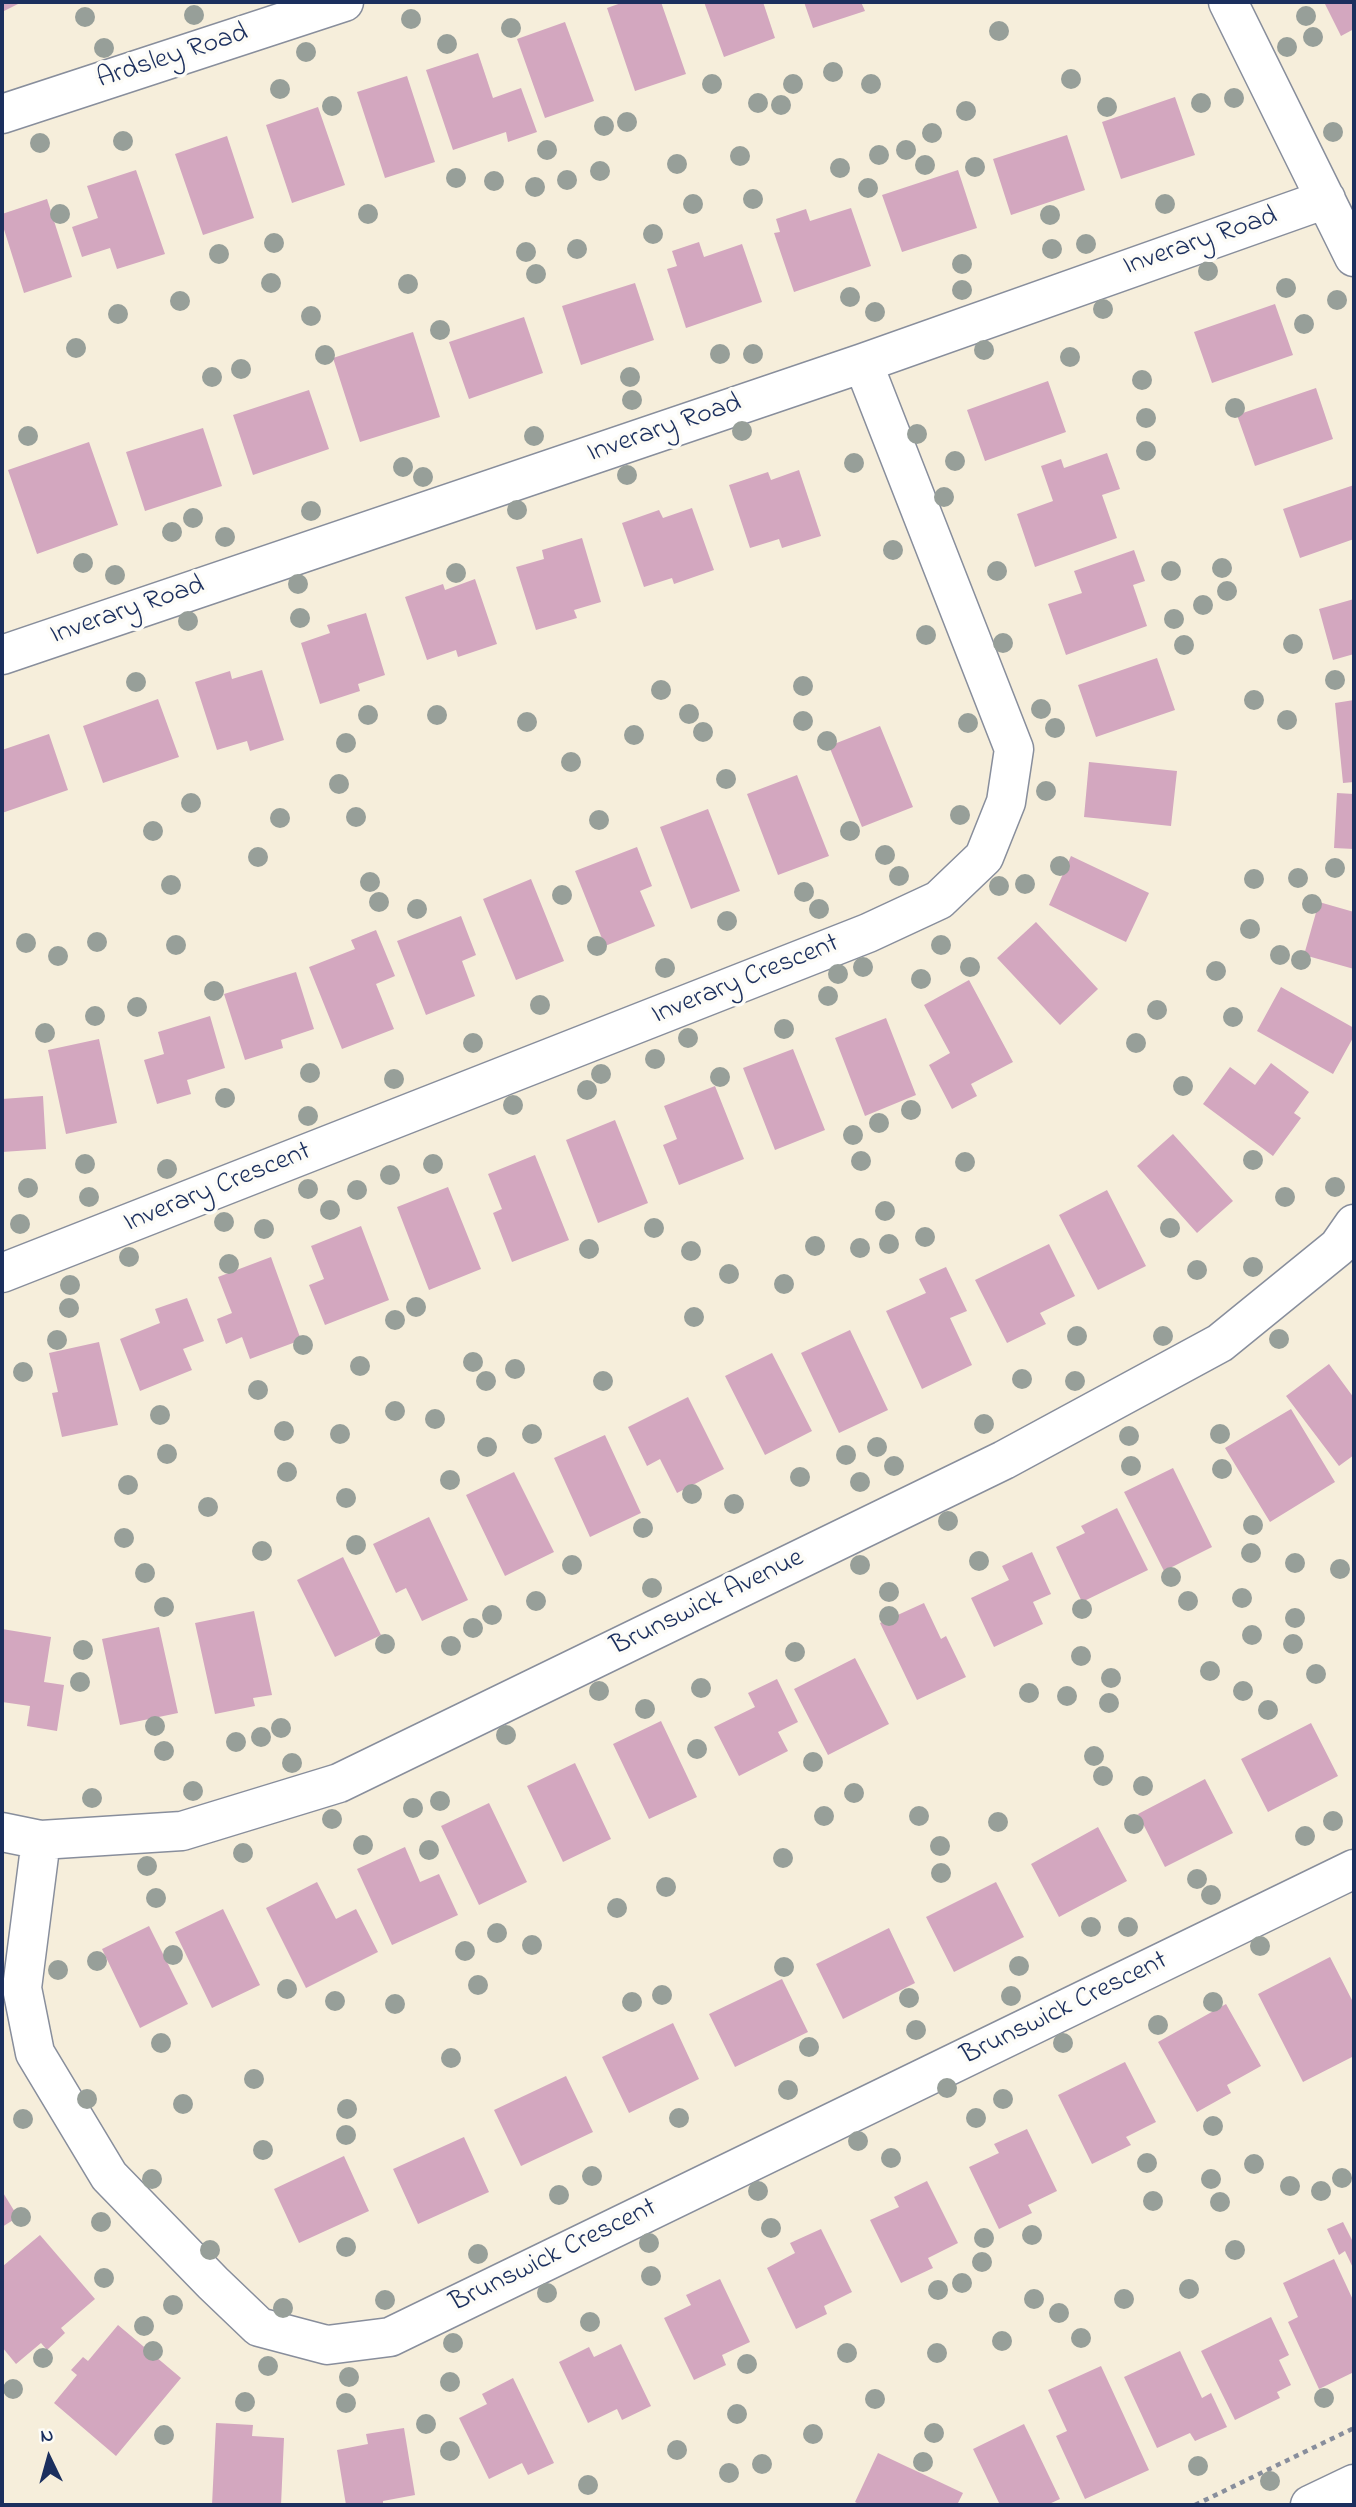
<!DOCTYPE html>
<html>
<head>
<meta charset="utf-8">
<style>
  body { margin:0 }
  #map { position:relative; width:1356px; height:2507px; overflow:hidden; background:#f6eedb; font-family:"Indie Flower",sans-serif }
  canvas { display:block }
  .frame { position:absolute; inset:0; border:4px solid #1b2f5e; pointer-events:none }
  .north { position:absolute; left:14px; top:2423px; width:70px; height:70px; -webkit-text-stroke:5px #fdfcf7; paint-order:stroke; rotate:355deg; font-size:19px; font-weight:700; line-height:28px; text-align:center; color:#1b2f5e }
  .north::after { content:''; display:block; margin:auto; width:24px; height:32px; background:#1b2f5e; clip-path:polygon(50% 0,100% 100%,50% 72%,0 100%) }
</style>
</head>
<body>
<div id="map">
<canvas width="1356" height="2507"></canvas>
<div class="frame"></div>
<div class="north">N</div>
</div>
<script>
const ctx = document.querySelector('canvas').getContext('2d');
ctx.lineJoin = 'round';
function fill(path, color) { ctx.fillStyle = color; ctx.fill(path, 'evenodd'); }
function trace(path, color, width, dash) { ctx.strokeStyle = color; ctx.lineWidth = width; ctx.lineCap = dash ? 'butt' : 'round'; ctx.setLineDash(dash || []); ctx.stroke(path); }
function label(font, color, halo, rows, align = 'center') {
  ctx.font = font + ' "Indie Flower",sans-serif'; ctx.lineWidth = 7; ctx.setLineDash([]); ctx.textBaseline = 'middle'; ctx.strokeStyle = halo; ctx.fillStyle = color; for (const [text, x, y, turn = 0] of rows) {
    ctx.save(); ctx.translate(x, y); ctx.rotate((+turn || 0) * Math.PI / 180); ctx.textAlign = isNaN(turn) ? turn : align; if (halo) ctx.strokeText(text, 0, 0); ctx.fillText(text, 0, 0); ctx.restore();
  }
}
const building = new Path2D(`
  M2,2H17L18,4L2,12Z
  M624,2H661L686,74L635,91L607,8Z
  M704,2H763L775,38L724,57Z
  M804,2H861L865,11L813,28Z
  M1324,2H1354V29L1341,36Z
  M565,22L594,101L545,118L517,39Z
  M478,53L493,98L521,88L537,132L508,142L506,132L453,150L426,70Z
  M407,76L435,162L385,178L357,92Z
  M1175,97L1195,155L1121,179L1102,122Z
  M318,107L345,185L292,203L266,125Z
  M1067,135L1085,190L1011,215L993,159Z
  M227,136L254,218L203,235L175,154Z
  M136,170L165,254L117,269L110,248L82,257L72,227L98,218L87,186Z
  M958,170L977,228L902,252L882,195Z
  M47,199L72,277L24,293L2,223V214Z
  M851,208L871,266L794,292L774,233L780,232L776,219L806,209L810,221Z
  M699,242L704,257L742,244L762,302L686,328L667,269L677,266L672,251Z
  M635,283L654,340L581,365L562,306Z
  M1275,304L1293,355L1212,383L1194,332Z
  M524,317L543,373L469,399L449,342Z
  M413,332L440,417L360,442L333,358Z
  M1048,381L1066,432L985,461L967,410Z
  M1316,388L1333,439L1255,466L1237,415Z
  M309,390L329,449L253,475L233,415Z
  M203,428L222,486L145,511L126,452Z
  M89,442L118,525L37,554L8,470Z
  M1107,453L1120,489L1102,495L1117,538L1035,567L1017,514L1053,501L1041,466L1061,459L1064,468Z
  M799,470L821,536L782,548L779,539L750,548L729,485L768,472L771,480Z
  M1354,485V539L1300,558L1283,509Z
  M692,508L714,570L674,584L672,578L644,587L622,523L659,510L663,518Z
  M582,538L601,602L574,610L577,618L536,630L516,567L544,559L542,550Z
  M1134,550L1145,581L1133,585L1147,626L1066,655L1048,604L1082,593L1074,571Z
  M475,579L497,644L458,657L456,650L427,660L405,597L443,584L445,590Z
  M1354,599V654L1333,660L1319,609Z
  M366,613L385,675L358,684L360,691L320,704L301,643L330,633L327,625Z
  M1157,658L1175,710L1096,737L1078,685Z
  M262,670L284,740L250,751L247,741L217,750L195,682L230,671L232,679Z
  M158,699L179,757L103,783L83,726Z
  M1354,700V782L1343,783L1335,703Z
  M880,726L913,807L862,827L829,746Z
  M49,734L68,790L2,813V750Z
  M1089,762L1177,771L1171,826L1084,817Z
  M797,775L829,856L778,875L747,794Z
  M1337,793L1354,794V849L1334,848Z
  M708,809L740,891L691,909L660,827Z
  M637,847L652,886L640,891L655,926L605,946L575,871Z
  M1071,856L1149,893L1126,942L1049,905Z
  M531,879L564,961L516,980L483,899Z
  M1319,902L1354,912V969L1304,955Z
  M461,916L476,955L462,961L475,996L426,1015L397,941Z
  M1036,922L1098,989L1060,1025L997,958Z
  M376,930L395,976L376,984L394,1029L342,1049L309,967L355,949L351,940Z
  M296,972L314,1029L281,1040L283,1048L245,1060L224,994Z
  M969,980L1013,1062L971,1084L977,1096L952,1109L929,1065L950,1053L924,1005Z
  M1281,987L1354,1028V1036L1333,1074L1257,1031Z
  M210,1016L225,1068L187,1080L191,1094L157,1104L144,1060L164,1054L158,1032Z
  M886,1018L916,1095L865,1116L835,1038Z
  M99,1039L117,1123L66,1134L48,1050Z
  M793,1049L825,1130L775,1150L743,1068Z
  M1271,1063L1309,1092L1294,1113L1301,1118L1273,1156L1203,1104L1230,1067L1255,1085Z
  M715,1086L744,1159L679,1185L663,1145L677,1139L664,1106Z
  M43,1096L46,1149L2,1152V1099Z
  M615,1120L648,1203L598,1223L566,1140Z
  M1173,1134L1233,1201L1197,1233L1137,1166Z
  M535,1155L569,1240L512,1262L493,1213L502,1209L488,1174Z
  M448,1187L481,1269L429,1290L397,1207Z
  M1107,1190L1146,1266L1098,1290L1059,1215Z
  M361,1226L389,1300L325,1325L309,1285L324,1279L311,1246Z
  M1049,1244L1075,1296L1040,1313L1046,1324L1007,1343L975,1280Z
  M271,1257L301,1340L250,1359L242,1337L226,1344L217,1319L232,1313L218,1277Z
  M946,1267L967,1311L950,1318L972,1365L922,1389L886,1311L926,1293L919,1279Z
  M187,1298L204,1341L183,1349L192,1370L140,1391L120,1339L160,1323L155,1309Z
  M850,1330L888,1410L839,1433L801,1353Z
  M99,1342L118,1425L62,1437L52,1393L58,1392L49,1353Z
  M772,1353L812,1431L765,1455L725,1376Z
  M1329,1364L1354,1398V1455L1339,1466L1286,1396Z
  M688,1397L724,1469L677,1493L660,1459L647,1466L628,1427Z
  M1291,1409L1335,1482L1270,1522L1225,1448Z
  M605,1435L641,1513L590,1537L554,1458Z
  M1173,1468L1212,1547L1164,1571L1124,1492Z
  M514,1472L554,1552L505,1576L466,1495Z
  M1117,1508L1148,1570L1082,1602L1056,1547L1085,1533L1081,1526Z
  M429,1517L468,1600L422,1621L406,1588L396,1593L373,1544Z
  M1032,1552L1051,1594L1033,1602L1043,1624L994,1647L971,1598L1009,1580L1002,1566Z
  M343,1557L381,1635L335,1657L297,1580Z
  M924,1603L941,1639L946,1636L966,1677L917,1700L880,1623Z
  M254,1611L272,1695L253,1698L255,1706L215,1714L195,1623Z
  M159,1627L178,1713L120,1725L102,1639Z
  M2,1629L51,1637L44,1682L64,1685L57,1731L27,1726L30,1706L2,1702Z
  M855,1658L889,1724L828,1755L794,1689Z
  M777,1679L798,1722L778,1732L788,1751L739,1776L714,1727L755,1707L748,1693Z
  M661,1721L697,1797L649,1819L613,1744Z
  M1311,1723L1338,1776L1268,1812L1241,1759Z
  M575,1763L611,1839L563,1862L527,1786Z
  M1205,1779L1233,1833L1165,1867L1138,1814Z
  M489,1803L527,1882L479,1905L441,1826Z
  M1098,1827L1127,1881L1059,1917L1031,1864Z
  M405,1847L420,1882L439,1874L458,1915L392,1945L357,1869Z
  M317,1882L336,1919L356,1909L378,1952L306,1988L266,1908Z
  M996,1882L1024,1937L954,1972L926,1917Z
  M223,1909L260,1985L212,2008L175,1932Z
  M149,1926L188,2004L140,2028L102,1949Z
  M889,1928L915,1983L843,2019L816,1964Z
  M1330,1957L1354,2004V2056L1303,2082L1258,1994Z
  M782,1979L808,2032L735,2067L709,2014Z
  M1226,2004L1261,2066L1227,2085L1231,2093L1197,2112L1158,2042Z
  M673,2023L699,2079L629,2113L602,2057Z
  M1125,2062L1156,2122L1126,2137L1131,2145L1092,2164L1058,2095Z
  M566,2076L593,2132L521,2166L494,2110Z
  M1027,2129L1057,2191L1028,2205L1032,2213L999,2229L969,2167L999,2153L994,2144Z
  M464,2137L489,2192L418,2224L393,2169Z
  M344,2156L369,2211L299,2243L274,2189Z
  M927,2181L958,2243L928,2258L933,2268L901,2283L870,2220L899,2207L894,2197Z
  M2,2191L18,2217L2,2227Z
  M1343,2222L1354,2244V2270L1345,2251L1339,2255L1327,2229Z
  M821,2229L852,2292L824,2306L827,2314L796,2329L767,2268L795,2253L790,2243Z
  M40,2235L95,2299L61,2328L65,2333L47,2350L41,2343L16,2364L2,2347V2265L3,2266Z
  M1334,2259L1354,2302V2372L1319,2389L1288,2322L1298,2317L1283,2283Z
  M720,2279L750,2342L722,2355L726,2365L694,2380L664,2318L691,2305L686,2295Z
  M1271,2317L1289,2355L1279,2360L1291,2385L1277,2392L1280,2398L1235,2420L1201,2351Z
  M118,2325L181,2378L116,2456L54,2403L77,2375L71,2370L83,2357L88,2361Z
  M621,2344L651,2406L622,2420L617,2409L588,2423L559,2362L589,2347L594,2357Z
  M1180,2351L1202,2398L1211,2393L1227,2427L1195,2441L1190,2433L1157,2448L1124,2377Z
  M1101,2366L1149,2470L1085,2499L1056,2436L1067,2431L1048,2390Z
  M513,2378L554,2463L528,2475L522,2463L489,2479L459,2418L487,2404L482,2394Z
  M216,2423L253,2425L252,2436L284,2438L281,2505H212Z
  M1024,2424L1060,2499L1047,2505H1000L973,2449Z
  M404,2428L415,2495L383,2501V2505H346L337,2450L368,2444L366,2434Z
  M878,2453L963,2493L957,2505H861L855,2502Z`);
const path = new Path2D(`
  M1195,2505L1354,2428`);
const minor = new Path2D(`
  M1228,2L1354,257
  M2,114L344,2
  M2,655L863,363L1326,199
  M2,1273L868,933L939,900L984,857L1006,802L1014,749L863,363
  M2,1832L41,1840L182,1831L339,1783L1004,1460L1220,1343L1338,1247L1354,1224
  M41,1840L22,1988L35,2053L109,2176L213,2283L259,2327L327,2345L390,2337L1354,1869
  M1310,2505L1354,2484`);
const trees = [
  [194,15],
  [1306,16],
  [85,17],
  [411,19],
  [511,28],
  [999,31],
  [1313,37],
  [447,44],
  [1287,47],
  [104,48],
  [306,52],
  [833,72],
  [1071,79],
  [712,84],
  [793,84],
  [871,84],
  [280,89],
  [1234,98],
  [758,103],
  [1201,103],
  [781,105],
  [332,106],
  [1107,107],
  [966,111],
  [627,122],
  [604,126],
  [1333,132],
  [932,133],
  [123,141],
  [40,143],
  [547,150],
  [906,150],
  [879,155],
  [740,156],
  [677,164],
  [925,165],
  [975,167],
  [840,168],
  [600,171],
  [456,178],
  [567,180],
  [494,181],
  [535,187],
  [868,188],
  [753,199],
  [693,204],
  [1165,204],
  [60,214],
  [368,214],
  [1050,215],
  [653,234],
  [274,243],
  [1086,244],
  [577,249],
  [1052,249],
  [526,252],
  [219,254],
  [962,264],
  [1208,271],
  [536,274],
  [271,283],
  [408,284],
  [1286,288],
  [962,290],
  [850,297],
  [1337,300],
  [180,301],
  [1103,309],
  [875,312],
  [118,314],
  [311,316],
  [1304,324],
  [440,330],
  [76,348],
  [984,350],
  [720,354],
  [753,354],
  [325,355],
  [1070,357],
  [241,369],
  [212,377],
  [630,377],
  [1142,380],
  [632,400],
  [1235,408],
  [1146,418],
  [742,431],
  [917,434],
  [28,436],
  [534,436],
  [1146,451],
  [955,461],
  [854,463],
  [403,467],
  [627,475],
  [423,477],
  [944,497],
  [517,510],
  [311,511],
  [193,518],
  [172,532],
  [225,537],
  [893,550],
  [83,563],
  [1222,568],
  [997,571],
  [1171,571],
  [456,573],
  [115,575],
  [298,584],
  [1227,591],
  [1203,605],
  [300,618],
  [1174,619],
  [188,621],
  [926,635],
  [1003,643],
  [1293,644],
  [1184,645],
  [1335,680],
  [136,682],
  [803,686],
  [661,690],
  [1254,700],
  [1041,709],
  [689,714],
  [368,715],
  [437,715],
  [1287,720],
  [803,721],
  [527,722],
  [968,723],
  [1055,728],
  [703,732],
  [634,735],
  [827,741],
  [346,743],
  [571,762],
  [726,779],
  [339,784],
  [1046,791],
  [191,803],
  [960,815],
  [356,817],
  [280,818],
  [599,820],
  [153,831],
  [850,831],
  [885,855],
  [258,857],
  [1060,866],
  [1335,868],
  [899,876],
  [1298,878],
  [1254,879],
  [370,882],
  [1025,884],
  [171,885],
  [999,886],
  [804,892],
  [562,895],
  [379,902],
  [1312,904],
  [417,909],
  [819,909],
  [727,921],
  [1250,929],
  [97,942],
  [26,943],
  [176,945],
  [941,945],
  [597,946],
  [1280,955],
  [58,956],
  [1301,960],
  [863,967],
  [970,967],
  [665,968],
  [1216,971],
  [838,974],
  [921,979],
  [214,991],
  [828,996],
  [540,1005],
  [137,1007],
  [1157,1010],
  [95,1016],
  [1233,1017],
  [784,1029],
  [45,1033],
  [688,1038],
  [473,1043],
  [1136,1043],
  [655,1059],
  [310,1073],
  [601,1074],
  [720,1077],
  [394,1079],
  [1183,1086],
  [587,1090],
  [225,1098],
  [513,1105],
  [911,1110],
  [308,1116],
  [879,1123],
  [853,1135],
  [1253,1160],
  [861,1161],
  [965,1162],
  [85,1164],
  [433,1164],
  [167,1169],
  [390,1175],
  [1335,1187],
  [28,1188],
  [308,1189],
  [357,1190],
  [89,1197],
  [1285,1197],
  [330,1210],
  [885,1211],
  [224,1222],
  [20,1224],
  [654,1228],
  [1170,1228],
  [264,1229],
  [925,1237],
  [889,1244],
  [815,1246],
  [860,1248],
  [589,1249],
  [691,1251],
  [129,1257],
  [229,1264],
  [1253,1267],
  [1197,1270],
  [729,1274],
  [784,1284],
  [70,1285],
  [416,1307],
  [69,1308],
  [694,1317],
  [395,1320],
  [1077,1336],
  [1163,1336],
  [1279,1339],
  [57,1340],
  [303,1345],
  [473,1362],
  [360,1366],
  [515,1369],
  [23,1372],
  [1022,1379],
  [486,1381],
  [603,1381],
  [1075,1381],
  [258,1390],
  [395,1411],
  [160,1415],
  [435,1419],
  [984,1424],
  [284,1431],
  [340,1434],
  [532,1434],
  [1220,1434],
  [1129,1436],
  [487,1447],
  [877,1447],
  [167,1454],
  [846,1455],
  [894,1466],
  [1131,1466],
  [1222,1469],
  [287,1472],
  [800,1477],
  [450,1480],
  [860,1482],
  [128,1485],
  [692,1494],
  [346,1498],
  [734,1504],
  [208,1507],
  [948,1521],
  [1253,1525],
  [643,1528],
  [124,1538],
  [356,1545],
  [262,1551],
  [1251,1553],
  [979,1561],
  [1295,1563],
  [572,1565],
  [860,1565],
  [1340,1569],
  [145,1573],
  [1171,1577],
  [652,1588],
  [889,1592],
  [1242,1598],
  [536,1601],
  [1188,1601],
  [164,1607],
  [1082,1609],
  [492,1615],
  [889,1616],
  [1295,1618],
  [473,1628],
  [1252,1635],
  [385,1644],
  [1293,1644],
  [451,1646],
  [83,1650],
  [795,1652],
  [1081,1656],
  [1210,1671],
  [1316,1674],
  [1111,1678],
  [80,1682],
  [701,1688],
  [599,1691],
  [1243,1691],
  [1029,1693],
  [1067,1696],
  [1109,1703],
  [645,1709],
  [1268,1710],
  [155,1726],
  [281,1728],
  [506,1735],
  [261,1737],
  [236,1742],
  [697,1749],
  [164,1751],
  [1094,1756],
  [813,1762],
  [292,1763],
  [1103,1776],
  [1143,1786],
  [193,1791],
  [854,1793],
  [92,1798],
  [440,1801],
  [413,1808],
  [824,1816],
  [919,1816],
  [332,1819],
  [1333,1821],
  [998,1822],
  [1134,1824],
  [1305,1836],
  [363,1845],
  [940,1846],
  [429,1850],
  [243,1853],
  [783,1858],
  [147,1866],
  [941,1873],
  [1197,1879],
  [666,1887],
  [1211,1895],
  [156,1898],
  [617,1908],
  [1091,1927],
  [1128,1927],
  [497,1933],
  [532,1945],
  [1260,1946],
  [465,1951],
  [173,1955],
  [97,1961],
  [1019,1966],
  [784,1967],
  [58,1970],
  [478,1985],
  [287,1989],
  [662,1995],
  [1011,1996],
  [909,1998],
  [335,2001],
  [632,2002],
  [1213,2002],
  [395,2004],
  [1158,2025],
  [916,2030],
  [161,2043],
  [1063,2043],
  [809,2047],
  [451,2058],
  [254,2079],
  [947,2088],
  [788,2090],
  [87,2099],
  [1003,2099],
  [183,2104],
  [347,2109],
  [679,2118],
  [976,2118],
  [23,2119],
  [1213,2126],
  [346,2135],
  [858,2141],
  [263,2150],
  [891,2158],
  [1147,2163],
  [1254,2164],
  [592,2176],
  [1342,2178],
  [152,2179],
  [1211,2179],
  [1290,2186],
  [758,2191],
  [1321,2191],
  [559,2195],
  [1153,2201],
  [1220,2202],
  [21,2217],
  [101,2222],
  [771,2228],
  [1032,2235],
  [984,2238],
  [649,2243],
  [346,2247],
  [210,2250],
  [1235,2250],
  [478,2254],
  [982,2262],
  [651,2276],
  [104,2278],
  [962,2283],
  [1189,2289],
  [938,2290],
  [547,2293],
  [1034,2299],
  [1124,2299],
  [385,2300],
  [173,2305],
  [283,2308],
  [1059,2313],
  [590,2322],
  [144,2326],
  [1081,2338],
  [1002,2341],
  [453,2343],
  [153,2351],
  [847,2353],
  [937,2353],
  [43,2358],
  [747,2364],
  [268,2366],
  [349,2377],
  [450,2382],
  [13,2389],
  [1324,2398],
  [875,2399],
  [245,2402],
  [346,2403],
  [737,2414],
  [426,2424],
  [934,2433],
  [813,2434],
  [164,2435],
  [677,2450],
  [450,2451],
  [923,2462],
  [762,2464],
  [1198,2466],
  [729,2473],
  [1270,2481],
  [588,2485]
];
const streetNames = [
  ["Ardsley Road",173,58,-18],
  ["Inverary Road",1201,243,-19],
  ["Inverary Road",665,430,-19],
  ["Inverary Road",128,612,-19],
  ["Inverary Crescent",746,981,-22],
  ["Inverary Crescent",218,1189,-22],
  ["Brunswick Avenue",708,1604,-26],
  ["Brunswick Crescent",1065,2010,-26],
  ["Brunswick Crescent",554,2257,-26]
];
fill(building, '#d3a7bf');
trace(minor, '#888e9c', 41);
trace(path, '#888e9c', 4.5, [5, 5]);
trace(minor, '#fff', 38);
ctx.fillStyle = '#979f99';
for (const [x, y] of trees) { ctx.beginPath(); ctx.arc(x, y, 10, 0, 2 * Math.PI); ctx.fill(); }
label('28px', '#1b2f5e', '#fdfcf7', streetNames);
</script>
</body>
</html>
